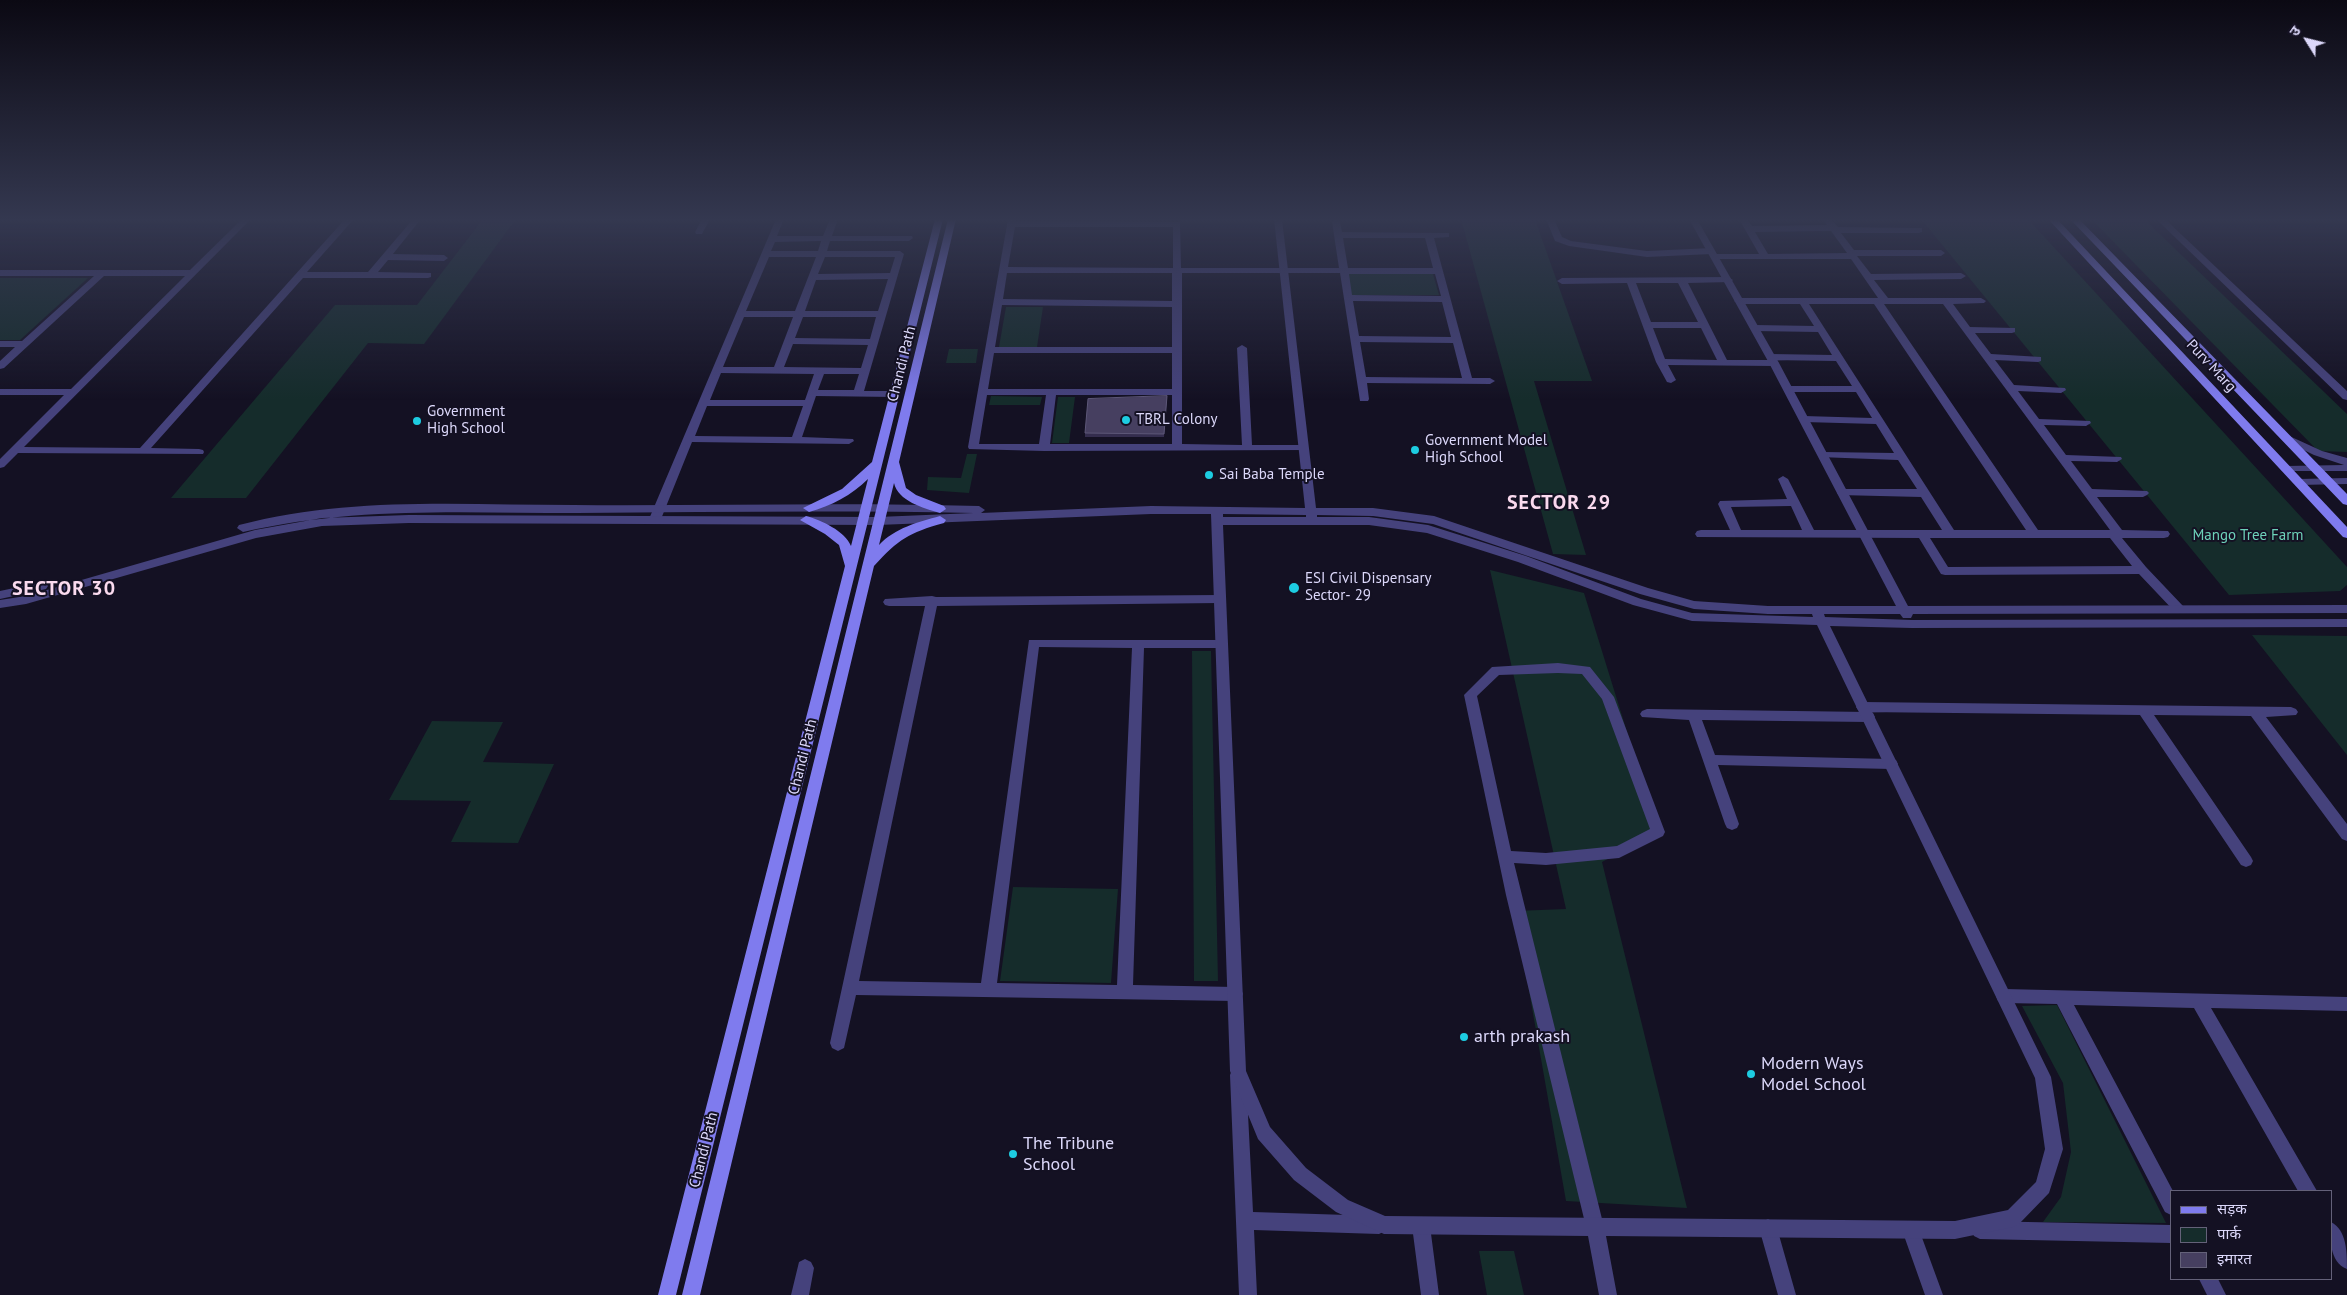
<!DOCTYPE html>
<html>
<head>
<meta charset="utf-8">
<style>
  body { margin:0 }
  #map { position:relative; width:2347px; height:1295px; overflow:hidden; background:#141123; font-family:"PT Sans","Noto Sans Devanagari",sans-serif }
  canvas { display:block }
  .legend { position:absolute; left:2170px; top:1190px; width:162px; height:90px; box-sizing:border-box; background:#141123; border:1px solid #646179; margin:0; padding:6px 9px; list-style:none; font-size:15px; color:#dcd8fa }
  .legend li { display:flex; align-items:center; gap:10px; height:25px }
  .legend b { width:25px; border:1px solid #646179 }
  .north { position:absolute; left:2282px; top:15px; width:50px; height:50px; -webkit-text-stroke:4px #141123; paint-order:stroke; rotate:306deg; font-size:14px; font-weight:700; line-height:20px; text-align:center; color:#dcd8fa }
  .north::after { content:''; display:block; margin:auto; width:18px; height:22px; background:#dcd8fa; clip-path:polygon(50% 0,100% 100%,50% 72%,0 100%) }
</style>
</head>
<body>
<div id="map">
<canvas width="2347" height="1295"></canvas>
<ul class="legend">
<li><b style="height:6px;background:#7f7bee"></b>सड़क</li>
<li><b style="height:14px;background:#152c2b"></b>पार्क</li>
<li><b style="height:14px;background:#463f60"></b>इमारत</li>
</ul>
<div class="north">उ</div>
</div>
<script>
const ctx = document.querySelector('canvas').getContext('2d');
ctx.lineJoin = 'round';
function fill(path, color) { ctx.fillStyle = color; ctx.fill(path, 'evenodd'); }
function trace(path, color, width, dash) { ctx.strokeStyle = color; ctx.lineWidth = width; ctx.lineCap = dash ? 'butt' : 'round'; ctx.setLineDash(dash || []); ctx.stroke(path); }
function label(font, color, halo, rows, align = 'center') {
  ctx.font = font + ' "PT Sans",sans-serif'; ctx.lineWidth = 4; ctx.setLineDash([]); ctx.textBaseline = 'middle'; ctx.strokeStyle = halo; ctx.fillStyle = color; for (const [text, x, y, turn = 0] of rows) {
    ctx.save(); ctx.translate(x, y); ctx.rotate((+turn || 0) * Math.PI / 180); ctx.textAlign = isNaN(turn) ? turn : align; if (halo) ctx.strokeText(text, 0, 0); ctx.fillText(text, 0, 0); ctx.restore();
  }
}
const green = new Path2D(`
  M483,219H516L424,344L368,343L246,498H171L335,305H417Z
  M1461,219H1535L1592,381H1534L1586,555L1553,554Z
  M1921,219H2028L2347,567V585L2340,591L2229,595Z
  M2091,219H2144L2347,414V452L2318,451Z
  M1347,274H1433L1439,295H1351Z
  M0,278H88L20,340H0Z
  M1006,307H1043L1037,347H999Z
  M949,349H978L976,363H946Z
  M991,396L1042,397L1040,405H989Z
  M1058,397H1075L1069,443H1052Z
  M967,454H977L969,493L927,490L928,477L961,478Z
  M1490,570L1584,593L1658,832L1602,862L1687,1208L1566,1201L1515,911L1566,909Z
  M2252,635L2347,636V755Z
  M1192,651H1211L1218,981H1194Z
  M432,721L503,722L483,762L554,764L518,843L451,842L471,801L389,800Z
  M1013,887L1118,889L1111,983L1000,981Z
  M2057,1005L2166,1223L2043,1222L2061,1197L2071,1152L2063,1083L2022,1006Z
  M1479,1251H1514L1524,1295H1487Z`);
const minor = new Path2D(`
  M242,219H251L24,447L140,448L345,219H354L307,272H368L413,219H421L393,254L444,255L448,258L444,261L388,260L378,272L431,273V277L428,278H303L151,448L199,449L203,450L204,452L203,454L18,453L4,467L0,468V459L64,395H0V389H71L185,276H104L4,368L0,369V361L15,347H0V341H22L94,276H0V270H190Z
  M702,219H710L702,234H696L695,232Z
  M776,219H784L777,236H823L830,219H838L832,236H912L913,238L909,241H830L827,251H900L904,254L864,391H895L900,394L895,397L816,396L802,437L853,439L854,441L849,444L692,442L661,519L655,523L651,522L649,519ZM821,241L818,251H771L775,242ZM769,257H816L795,311H746ZM825,257H895L890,273L818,274ZM888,279L878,311H805L816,280ZM744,317H793L774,367H723ZM803,317H876L870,339L795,338ZM793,344L868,345L861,368L784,367ZM721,373L814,374L805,400H710ZM824,374H859L854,390H818ZM707,406H803L792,437L695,436Z
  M1008,219H1016V221L1180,222L1181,268H1339L1332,222L1336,219L1340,222L1342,232L1449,233V237L1434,238L1472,378H1490L1495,381L1490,384L1367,383L1369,399L1368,401H1360L1340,273H1182V444L1242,445L1237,348L1242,345L1247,348L1252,445H1304L1308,446V450L1044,451L969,449L968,447ZM1015,227H1173V268L1008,267ZM1343,238H1425L1433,268H1348ZM1007,273H1172V301L1003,299ZM1349,274H1435L1441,296L1352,295ZM1353,301L1442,302L1451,337L1359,336ZM1002,305L1172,307V347H995ZM1360,342L1453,343L1462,378L1366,377ZM994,353H1172V389H988ZM987,395H1046L1039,444H979ZM1056,395H1172V444H1050Z
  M1546,219H1554L1562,237L1571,241L1647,251L1711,248L1715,251L1711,254L1647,257L1569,246L1555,241Z
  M1739,219H1747L1752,226L1827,225L1823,219H1831L1838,227L1922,228V232L1919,233H1841L1854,250H1941L1945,253L1941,256H1857L1871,274L1961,273L1966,276L1961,279L1874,280L1888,298H1981L1986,301L1984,303L1953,304L1970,327L2015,328V332L2012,333H1975L1991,354L2041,357V361L2038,362L1995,360L2014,385L2065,388L2066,390L2061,393L2018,391L2039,419L2090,421L2091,423L2086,426L2044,425L2066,455L2121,457L2122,459L2117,462L2071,461L2092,489L2147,491L2149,493L2147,495L2143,497H2097L2122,530L2168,531L2170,534L2168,537L2164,538H2122L2146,567L2183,606L2185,609L2183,612H2175L2139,574L1945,575L1941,574L1919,538L1697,537L1695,534L1697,531L1701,530H1730L1718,504L1720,501L1787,499L1778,479L1783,476L1788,479L1814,530H1942L1921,497L1839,495L1837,493L1839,491L1843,489H1917L1898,460L1819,457L1818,455L1819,453L1823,452L1894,453L1876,424L1804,422L1799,419L1804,416L1872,418L1856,392H1788L1783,389L1788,386H1852L1836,361L1771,360L1766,357L1771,354L1832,355L1818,332L1755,331L1750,328L1755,325L1814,326L1800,304H1739L1734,301L1739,298H1878L1851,259H1712L1711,257L1715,254H1759ZM1831,231L1847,253L1768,254L1755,232ZM1809,304H1874L2026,530H1954ZM1884,304H1943L2110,530H2038ZM1791,506L1802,530H1741L1731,507ZM1930,538H2110L2132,566L1948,567Z
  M2156,219H2165L2347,391V400L2343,399Z
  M1728,277L1733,280L1731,282L1688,283L1727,360H1774L1779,363L1774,366L1668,365L1676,380L1671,383L1667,382L1656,362L1627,283L1562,284L1557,281L1562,278ZM1636,283H1678L1698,322H1651ZM1653,328H1701L1717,360L1665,359Z
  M1220,595L1226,599L1220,603L937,606L859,981L981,983L1029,640H1222L1228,644L1222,648H1144L1133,985L1235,987L1241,989L1243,994L1241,999L1235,1001L856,995L844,1048L838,1051L832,1048L830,1043L925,606H889L885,605L883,602L885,599L932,596L936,597ZM1039,647L1132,648L1117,985L997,983Z
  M1558,663L1590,667L1614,697L1665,832L1663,836L1619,858L1546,865L1514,863L1604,1227L1601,1233L1595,1236L1589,1233L1586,1227L1506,895L1464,695L1492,667ZM1558,673L1582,674L1602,699L1650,829L1617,846L1546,853L1511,851L1477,696L1499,675Z
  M1863,702L2291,707L2296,709L2298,712L2296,715L2266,717L2347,824V841L2342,839L2251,716L2154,715L2251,857L2253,861L2251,865L2246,867L2241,865L2140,715L1863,712L1858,710L1856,707L1858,704Z
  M1647,709L1868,712L1873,713L1875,717L1873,721L1868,722L1702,720L1715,755L1891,759L1896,760L1898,764L1896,768L1891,769L1718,765L1739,824L1737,828L1732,830L1727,828L1725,824L1689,720L1642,717L1640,714L1642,711Z
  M2004,989L2347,997V1011L2211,1008L2317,1191H2298L2194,1008L2074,1005L2173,1191H2171V1215L2165,1212L2057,1004L2004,1003L1998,1001L1996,996L1998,991Z
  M1238,1067L1244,1070L1246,1075L1253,1212L1379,1216L1385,1219L1388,1225L1385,1231L1379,1234L1254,1230L1257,1295H1239L1230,1075L1232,1070Z
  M1421,1217L1427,1220L1430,1226L1439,1295H1421L1412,1226L1415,1220Z
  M1768,1219L1774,1222L1777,1228L1796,1295H1778L1759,1228L1762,1222Z
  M1911,1221L1917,1224L1943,1295H1925L1902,1230L1905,1224Z
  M1980,1221L2171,1225V1243L1980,1239L1974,1236L1971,1230L1974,1224Z
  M2331,1222C2347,1230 2347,1253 2347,1269C2329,1262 2330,1238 2331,1222Z
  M805,1259L811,1262L814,1268L809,1295H791L799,1262Z
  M2199,1279H2218L2226,1295H2207Z`);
const tertiary = new Path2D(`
  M1274,219H1282L1316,508H1373L1434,516L1648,588L1694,601L1768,606H1896L1769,363L1689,219H1697L1779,363L1908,606L2347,605V613L1913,614L1911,618H1903L1900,614H1824L1825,617L1912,620L2347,619V627L1912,628L1830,626L2051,1077L2063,1149L2049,1193L2019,1224L2013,1227L1955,1239L1606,1236L1617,1295H1599L1588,1236L1384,1234L1336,1212L1294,1180L1258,1139L1230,1071L1211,514H1151L878,525L409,523L322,526L256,538L26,604L0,608V600L26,596L255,530L322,518L409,515L878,517L974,513C842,510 709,512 577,513C464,513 355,506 243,532L237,528L239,525C348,496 463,505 574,505C709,506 844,502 979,506L985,510L981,513L1151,506L1305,508ZM1223,514L1306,515V517H1223ZM1317,515L1373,516L1433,524L1640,594L1694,609L1768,614H1812L1813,617L1692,613L1641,599L1526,556L1428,525L1369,517H1317ZM1223,525H1369L1427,533L1518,562L1633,605L1692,621L1817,625L2035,1078L2045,1149L2036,1182L2008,1210L1955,1221L1385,1216L1348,1200L1306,1168L1270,1127L1246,1071Z
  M2285,434L2322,451L2347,458V471H2282L2281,469L2286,466L2344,465L2314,455L2281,439L2280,437Z
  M2347,478V484L2298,485L2293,482L2298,479Z
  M42,582L46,583L48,586L46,589L0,599V591Z`);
const secondary = new Path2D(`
  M935,219H943L676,1295H658L845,566L839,545L825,534L800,520L806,516C821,520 845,531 851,546L868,479C852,495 831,506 809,512L803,508L842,489L872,462Z
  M948,219H956L899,462L906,488L916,495L944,506L946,509L940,513C923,508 898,501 894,483L879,545C895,528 918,522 940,516L946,520L944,523C908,533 899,539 874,566L700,1295H682Z
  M2048,219H2057L2347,527V538L2343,537Z
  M2070,219H2079L2347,494V505L2343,504Z`);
const wall = new Path2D(`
  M1167,396L1164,437H1085V433Z`);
const building = new Path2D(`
  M1167,396L1164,434L1085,433L1088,399Z`);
const markers = [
  [1126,420,5,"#1dcce1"],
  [417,421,5,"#1dcce1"],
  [1415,450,5,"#1dcce1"],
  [1209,475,5,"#1dcce1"],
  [1294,588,6,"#1dcce1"],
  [1464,1037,5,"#1dcce1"],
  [1751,1074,5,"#1dcce1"],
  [1013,1154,5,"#1dcce1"]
];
const streetNames = [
  ["Chandi Path",902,364,-76],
  ["Purv Marg",2211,366,47],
  ["Chandi Path",803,757,-76],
  ["Chandi Path",704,1150,-76]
];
const poiNames = [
  ["Government",427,412],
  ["High School",427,429],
  ["TBRL Colony",1136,420],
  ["Government Model",1425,441],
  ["High School",1425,458],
  ["Sai Baba Temple",1219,475],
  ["ESI Civil Dispensary",1305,579],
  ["Sector- 29",1305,596]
];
const parkNames = [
  ["Mango Tree Farm",2248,536]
];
const nearPoinames = [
  ["arth prakash",1474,1037],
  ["Modern Ways",1761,1064],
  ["Model School",1761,1085],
  ["The Tribune",1023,1144],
  ["School",1023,1165]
];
const districtNames = [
  ["SECTOR 29",1559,503],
  ["SECTOR 30",64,589]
];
fill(green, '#152c2b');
fill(minor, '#45427c');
fill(tertiary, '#45427c');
fill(secondary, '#7f7bee');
fill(wall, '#342d4e');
fill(building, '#463f60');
trace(building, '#5d5778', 1);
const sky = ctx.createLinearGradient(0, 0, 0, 400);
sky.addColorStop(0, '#0b0913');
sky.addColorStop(0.55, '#343850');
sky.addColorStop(1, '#34385000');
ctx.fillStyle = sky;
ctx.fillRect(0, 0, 2347, 400);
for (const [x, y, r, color] of markers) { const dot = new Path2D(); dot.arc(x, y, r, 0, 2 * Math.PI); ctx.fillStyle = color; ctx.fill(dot); trace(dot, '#141123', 2); }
label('15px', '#dcd8fa', '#141123', streetNames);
label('15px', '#dcd8fa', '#141123', poiNames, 'left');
label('15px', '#6dd1b9', '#141123', parkNames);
label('18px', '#dcd8fa', '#141123', nearPoinames, 'left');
ctx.letterSpacing = '1px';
label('bold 20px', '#fadaee', '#141123', districtNames);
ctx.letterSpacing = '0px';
</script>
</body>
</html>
